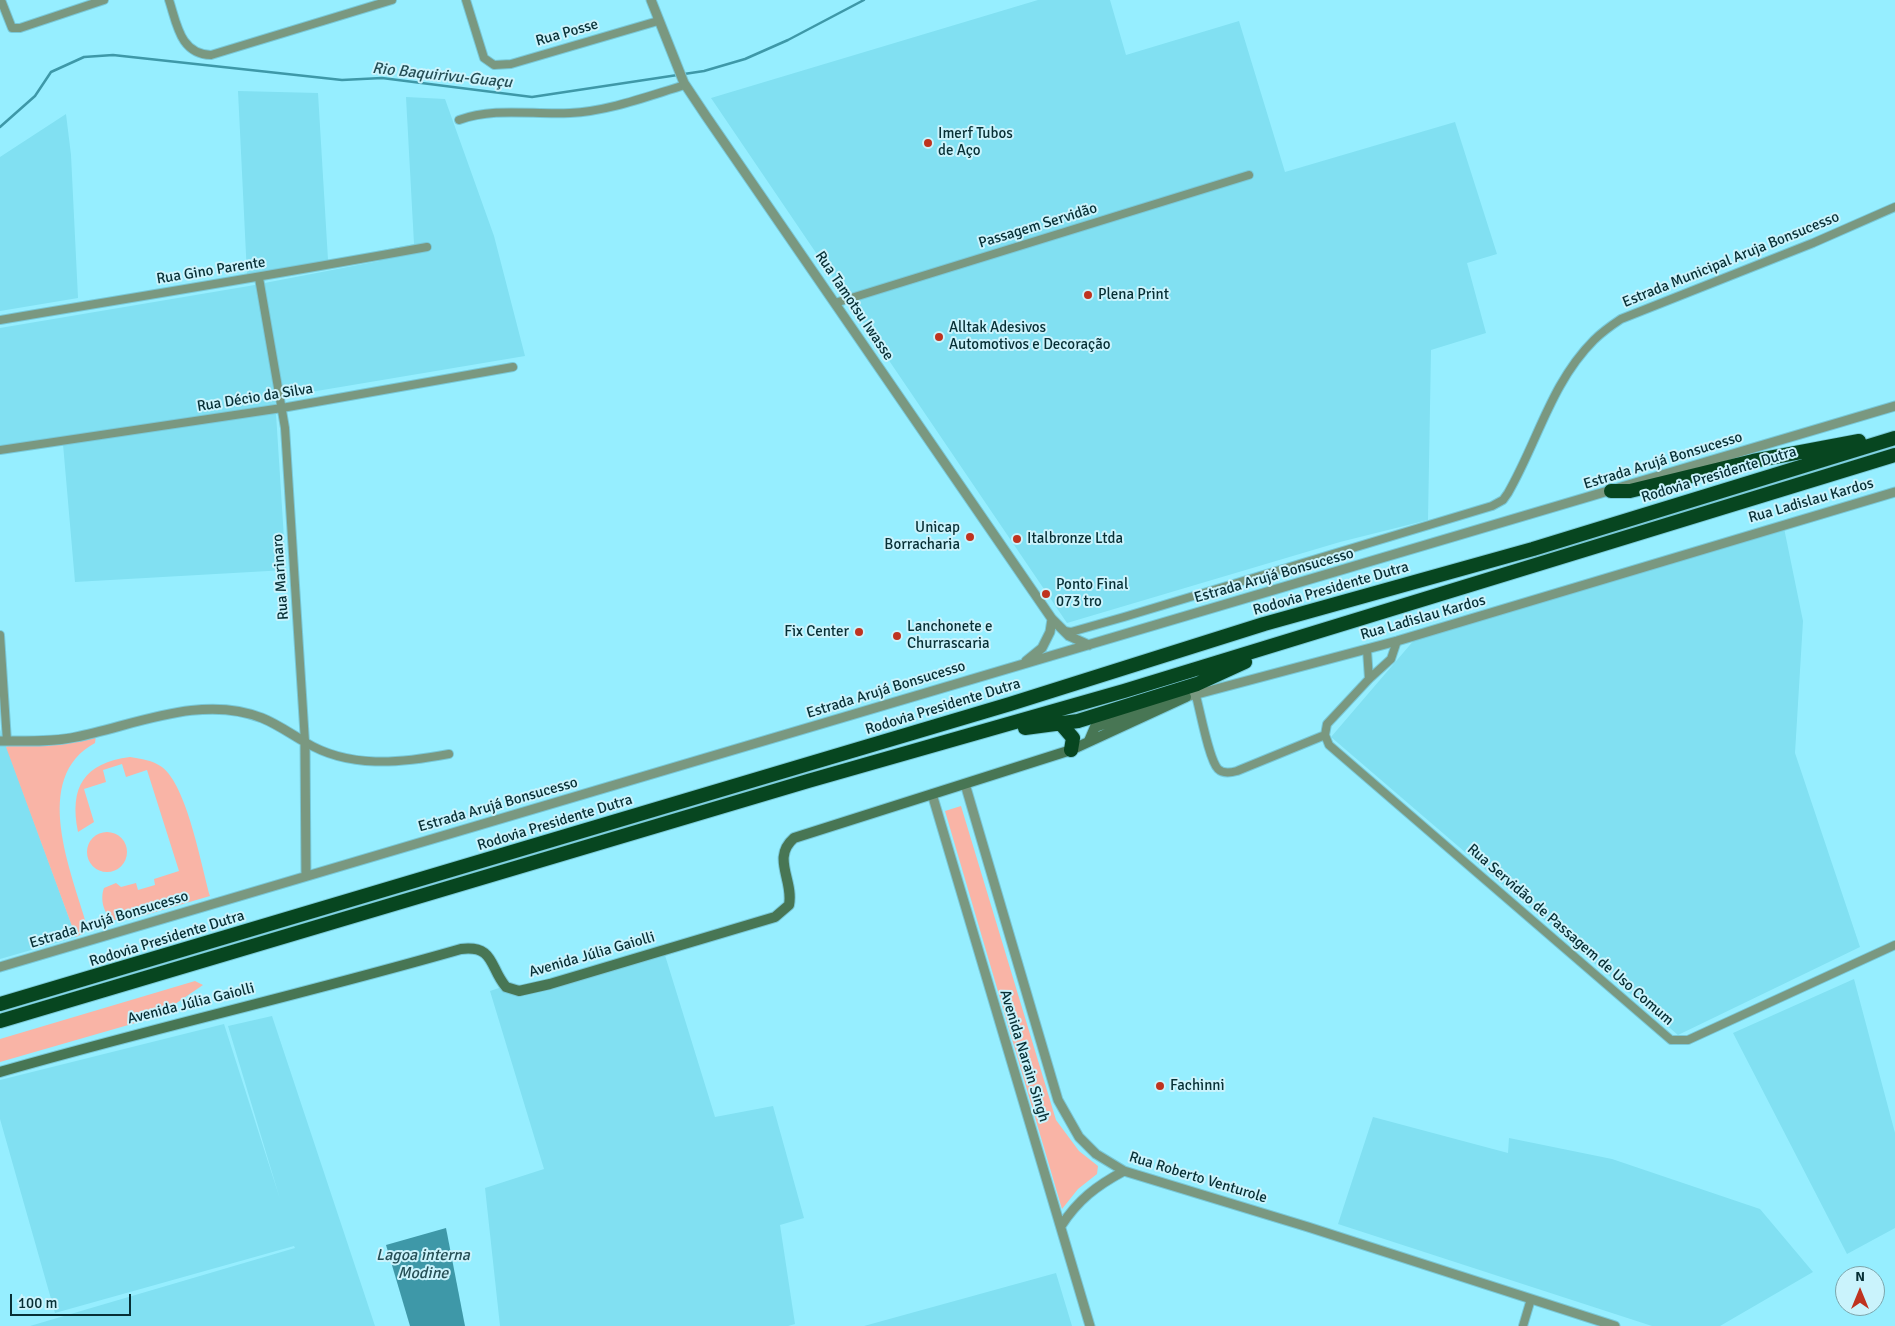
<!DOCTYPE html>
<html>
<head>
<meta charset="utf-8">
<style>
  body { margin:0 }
  #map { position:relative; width:1895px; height:1326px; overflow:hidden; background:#96eeff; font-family:Signika,sans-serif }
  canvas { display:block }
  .north { position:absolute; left:1835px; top:1266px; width:50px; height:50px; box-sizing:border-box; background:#caf3fc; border:1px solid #7ca5ac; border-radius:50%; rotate:0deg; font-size:14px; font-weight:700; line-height:20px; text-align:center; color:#072f35 }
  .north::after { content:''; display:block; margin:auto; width:18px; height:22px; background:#bf331f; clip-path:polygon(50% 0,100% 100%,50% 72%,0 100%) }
  .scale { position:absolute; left:10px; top:1294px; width:121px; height:22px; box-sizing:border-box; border:2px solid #072f35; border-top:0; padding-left:6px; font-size:15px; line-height:18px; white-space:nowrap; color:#072f35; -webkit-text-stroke:4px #caf3fc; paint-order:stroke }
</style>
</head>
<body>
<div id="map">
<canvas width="1895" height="1326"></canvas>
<div class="north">N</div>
<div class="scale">100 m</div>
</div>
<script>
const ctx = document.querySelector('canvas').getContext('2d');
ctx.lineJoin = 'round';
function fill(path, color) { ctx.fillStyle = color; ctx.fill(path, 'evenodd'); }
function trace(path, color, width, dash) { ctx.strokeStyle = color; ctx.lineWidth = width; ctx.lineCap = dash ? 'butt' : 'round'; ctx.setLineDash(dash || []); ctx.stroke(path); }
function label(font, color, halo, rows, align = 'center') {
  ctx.font = font + ' Signika,sans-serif'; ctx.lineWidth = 4; ctx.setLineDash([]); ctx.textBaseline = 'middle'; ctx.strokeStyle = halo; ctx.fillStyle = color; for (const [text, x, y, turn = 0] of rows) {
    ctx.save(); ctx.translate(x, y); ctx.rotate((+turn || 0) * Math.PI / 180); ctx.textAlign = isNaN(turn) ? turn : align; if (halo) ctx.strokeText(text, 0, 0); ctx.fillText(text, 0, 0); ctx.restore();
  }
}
const built = new Path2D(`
  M1038,0H1110L1126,55L1239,21L1285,172L1455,122L1497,254L1467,263L1486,333L1431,350L1428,520L1340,542L1067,623L711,98Z
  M238,91L318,93L328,260L247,275Z
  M406,97L445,99L494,236L525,356L275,398L286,570L75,582L63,444L0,454V328L249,286L379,261L378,251L414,244Z
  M66,114L71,155L78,298L0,311V157Z
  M1784,528L1803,621L1795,753L1860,947L1678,1035L1331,737L1415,639Z
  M0,729L76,937L0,959Z
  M664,952L715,1117L773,1106L804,1218L780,1225L795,1324L788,1326H500L485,1188L544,1169L490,991L502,987L516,992Z
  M1854,979L1895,1133V1228L1847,1254L1733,1033Z
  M272,1016L375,1326H30L295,1248L294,1246L55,1313L0,1119V1080L224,1024L280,1199L228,1026Z
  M1373,1117L1508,1153L1509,1138L1612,1159L1760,1209L1813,1272L1720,1326H1652L1338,1224Z
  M1056,1273L1072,1326H864Z`);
const green = new Path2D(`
  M96,735L95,743C30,778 72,873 87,926L84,933L76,937L6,747L12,744Z
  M130,757C142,759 152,760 162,767C187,786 201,864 210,896L128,920C124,920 118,921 115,920C103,916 100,898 104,888L116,883L121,887L136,883L138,890L155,885L154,879L179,871L147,770L126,777L122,764L103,770L106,782L84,789L94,822L78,832C69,787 84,763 130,757Z
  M961,806L1056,1120L1079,1151L1098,1166L1097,1174L1078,1189L1062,1209L945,811Z
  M87 852a20 20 0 1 1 40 0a20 20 0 1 1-40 0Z
  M195,981L203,985L156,1017L0,1062V1039Z`);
const water = new Path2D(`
  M446,1228L465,1326H410L386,1245Z`);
const stream = new Path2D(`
  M0,127L35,96L51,72L84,57L113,55L342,80L382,78L532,97L704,71L745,59L788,40L864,0`);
const minor = new Path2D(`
  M1,0L12,28H20L104,0
  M169,0C177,24 180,54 211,55L392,0
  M466,0L484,58L494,65L511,64L658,21
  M459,120C495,107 532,115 570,113C609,111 648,96 685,85
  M259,278L285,428L305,742C349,769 401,763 449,754
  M835,303L1249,175
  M0,320C142,296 285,273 427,247
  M0,450L282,408L513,367
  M1064,631L1071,632L1124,617L1492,506L1503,500L1508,493C1538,441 1551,383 1594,340C1602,332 1612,325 1621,319L1813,243L1895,207
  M0,635L7,741
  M1397,641L1391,659L1369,679L1327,724L1325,735L1329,745L1671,1040H1688L1895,945
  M1367,650L1369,679
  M1196,696C1200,710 1209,760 1218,769C1223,774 1230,773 1237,771L1325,735
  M1523,1326L1531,1299`);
const tertiary = new Path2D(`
  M651,0L684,83L706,116L1052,619L1069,636L1089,645
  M1026,661L1042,648L1050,632L1052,619
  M1186,697L1397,641L1895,492
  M0,741C24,741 53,742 76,737C135,725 202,694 262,718C277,724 291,734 305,742L306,876
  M965,784L1058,1100L1079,1137L1096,1154L1124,1171L1308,1227L1615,1326
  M932,794L1090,1326
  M0,967L1895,406
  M1061,1226C1078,1200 1096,1186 1124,1171`);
const secondary = new Path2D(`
  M1089,741L1095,727L1168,702
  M0,1072C153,1028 308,993 461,949C495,945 489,967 506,987L519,991L550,984L775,917L789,905C794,880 771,858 794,838L1071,750L1186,697`);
const motorway = new Path2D(`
  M1611,491H1630L1753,461L1859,441
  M1061,724L1073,738L1071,750
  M1025,728L1078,721L1197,684L1245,662
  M0,1004L1010,704L1264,624L1533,549L1895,438
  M0,1021L808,781L1124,691L1895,455`);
const markers = [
  [928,143,5,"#bf331f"],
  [1088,295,5,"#bf331f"],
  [939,337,5,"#bf331f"],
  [970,537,5,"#bf331f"],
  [1017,539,5,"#bf331f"],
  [1046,594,5,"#bf331f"],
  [859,632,5,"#bf331f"],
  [897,636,5,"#bf331f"],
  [1160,1086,5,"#bf331f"]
];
const streetNames = [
  ["Rua Posse",567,33,-16],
  ["Passagem Servidão",1038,226,-17],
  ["Estrada Municipal Aruja Bonsucesso",1731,260,-22],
  ["Rua Gino Parente",211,271,-9],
  ["Rua Tamotsu Iwasse",854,306,56],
  ["Rua Décio da Silva",255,398,-9],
  ["Estrada Arujá Bonsucesso",1663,461,-17],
  ["Rodovia Presidente Dutra",1719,475,-17],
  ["Rua Ladislau Kardos",1811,501,-16],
  ["Estrada Arujá Bonsucesso",1274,576,-16],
  ["Rua Marinaro",281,577,-94],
  ["Rodovia Presidente Dutra",1331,589,-16],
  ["Rua Ladislau Kardos",1423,618,-16],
  ["Estrada Arujá Bonsucesso",886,690,-17],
  ["Rodovia Presidente Dutra",943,707,-17],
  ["Estrada Arujá Bonsucesso",498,805,-16],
  ["Rodovia Presidente Dutra",555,823,-17],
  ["Estrada Arujá Bonsucesso",109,920,-17],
  ["Rua Servidão de Passagem de Uso Comum",1570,935,41],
  ["Rodovia Presidente Dutra",167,939,-17],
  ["Avenida Júlia Gaiolli",592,955,-16],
  ["Avenida Júlia Gaiolli",191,1004,-14],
  ["Avenida Narain Singh",1024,1056,73],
  ["Rua Roberto Venturole",1198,1178,17]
];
const poiNames = [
  ["Imerf Tubos",938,134],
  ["de Aço",938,151],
  ["Plena Print",1098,295],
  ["Alltak Adesivos",949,328],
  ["Automotivos e Decoração",949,345],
  ["Unicap",960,528,"right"],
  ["Borracharia",960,545,"right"],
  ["Italbronze Ltda",1027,539],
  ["Ponto Final",1056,585],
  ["073 tro",1056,602],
  ["Lanchonete e",907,627],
  ["Churrascaria",907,644],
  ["Fix Center",849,632,"right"],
  ["Fachinni",1170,1086]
];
const waterNames = [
  ["Rio Baquirivu-Guaçu",442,76,6],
  ["Lagoa interna",423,1256],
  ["Modine",423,1274]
];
fill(built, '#81e0f2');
fill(green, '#f9b4a6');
fill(water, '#3e98a8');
trace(stream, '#3e98a8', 2.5);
trace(minor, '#79c8d7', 10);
trace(tertiary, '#79c8d7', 11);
trace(secondary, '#79c8d7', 12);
trace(motorway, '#79c8d7', 16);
trace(minor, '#7a9880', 8);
trace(tertiary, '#7a9880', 9);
trace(secondary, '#487654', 10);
trace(motorway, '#074620', 14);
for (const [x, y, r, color] of markers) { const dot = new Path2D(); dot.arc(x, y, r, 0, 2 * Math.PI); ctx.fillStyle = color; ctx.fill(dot); trace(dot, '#caf3fc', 2); }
label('15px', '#072f35', '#caf3fc', streetNames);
label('15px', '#072f35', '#caf3fc', poiNames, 'left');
label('italic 16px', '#254e55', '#caf3fc', waterNames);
</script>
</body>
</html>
